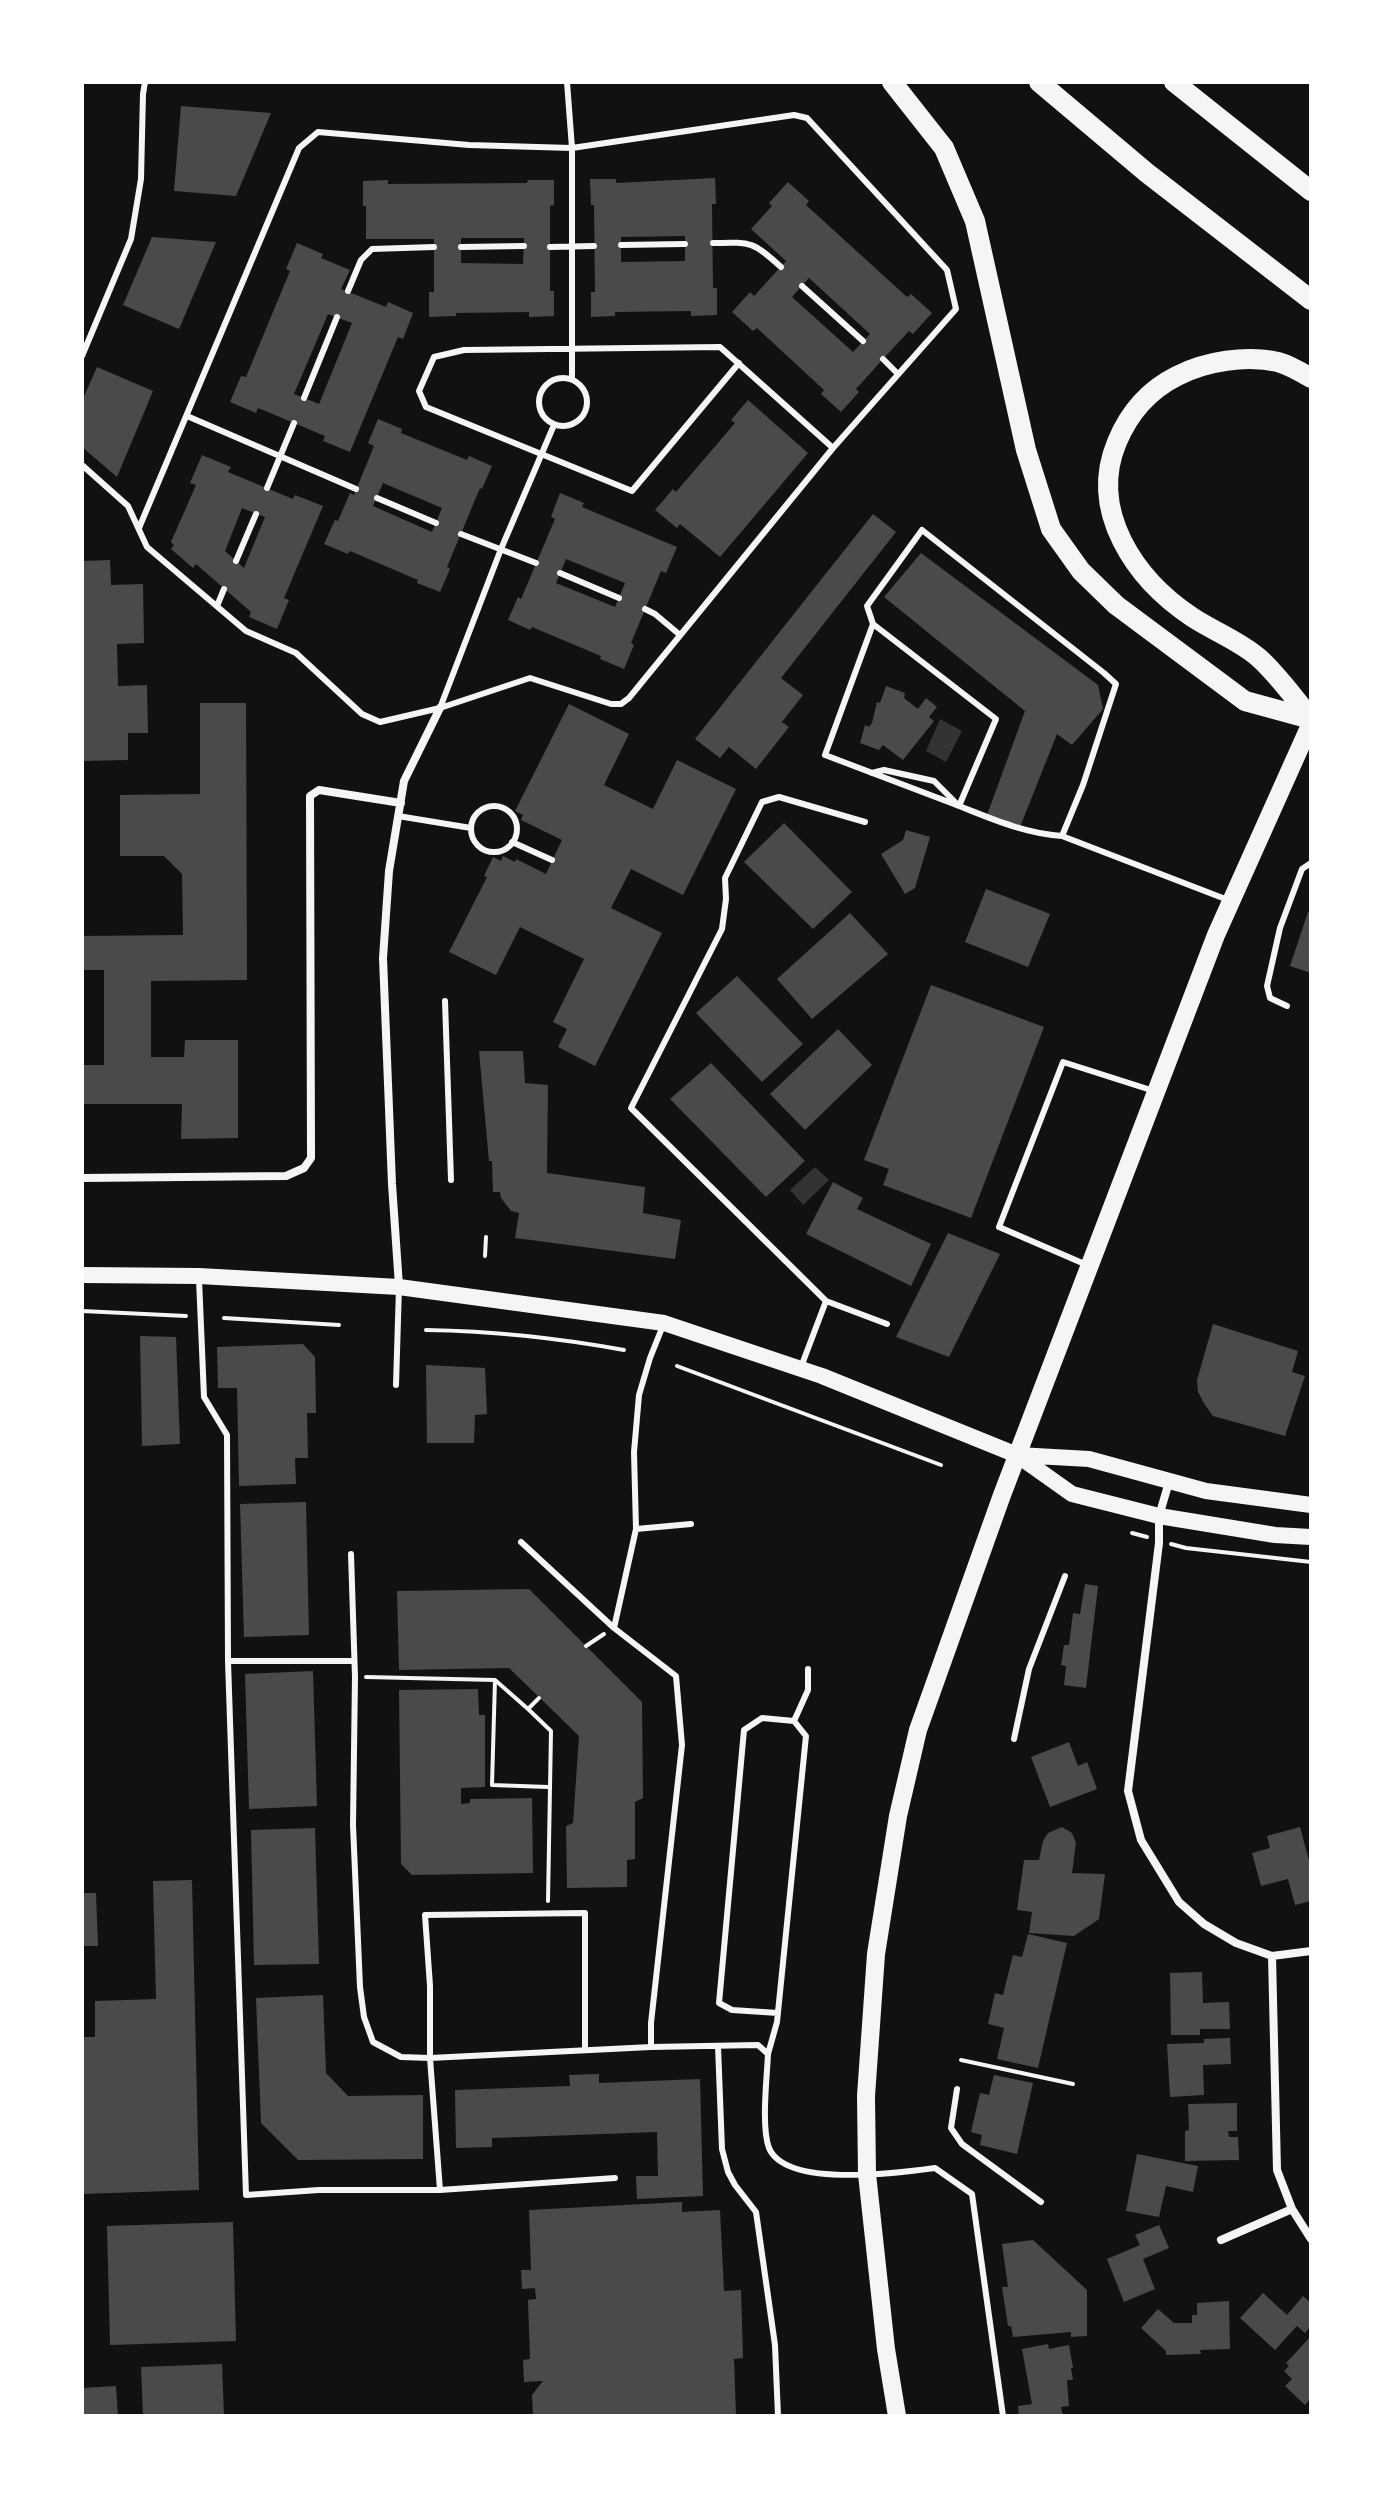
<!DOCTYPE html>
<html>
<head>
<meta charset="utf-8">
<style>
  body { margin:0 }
  #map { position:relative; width:1393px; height:2498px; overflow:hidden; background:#111; font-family:Commissioner,sans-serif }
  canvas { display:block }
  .frame { position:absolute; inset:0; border:84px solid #fff; pointer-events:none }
</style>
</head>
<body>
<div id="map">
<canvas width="1393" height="2498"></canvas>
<div class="frame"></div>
</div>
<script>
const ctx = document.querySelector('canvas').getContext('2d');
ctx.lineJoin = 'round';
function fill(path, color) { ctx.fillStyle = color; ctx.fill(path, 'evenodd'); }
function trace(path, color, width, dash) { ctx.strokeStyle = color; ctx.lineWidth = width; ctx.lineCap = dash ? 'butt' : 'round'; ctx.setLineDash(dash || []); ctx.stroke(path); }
const water = new Path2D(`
  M940,719L962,731L946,762L926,751Z
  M815,1167L829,1180L803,1205L790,1190Z`);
const building = new Path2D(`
  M181,106L271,113L236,196L174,191Z
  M715,178L716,204H712L713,288H717V315L691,316V311L615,312V316L591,317V292H595L594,205H591L590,179H616V183ZM685,236V261L621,262V237Z
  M388,180V184L527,183L528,180H554V205L550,206V291H554V316L529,317V312L456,313V316L429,317V292H434V239H366V206H363V181ZM461,238H524L523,264L461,263Z
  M788,182L809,201L806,205L907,297L911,294L932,313L913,334L909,331L883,359L856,389L859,392L841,412L821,394L824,390L757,328L753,331L732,312L750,292L754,296L786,261L751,229L772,206L769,203ZM809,278L870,334L853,352L792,297Z
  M152,237L216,242L179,329L123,305Z
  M297,243L323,254L321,258L350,270L341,289L386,307L388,302L413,313L403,339L398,337L350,452L323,441L325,436L294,423L258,408L256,413L230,402L241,376L246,377L290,271L286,269ZM328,314L352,323L319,404L294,394Z
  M97,367L153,391L117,477L82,447V401Z
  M748,400L808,453L720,557L680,524L677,528L655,510L673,489L676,492L735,423L731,420Z
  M378,419L402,429L401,433L467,460L469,456L492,466L482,489L480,488L447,567L450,569L440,592L417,583L418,580L350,551L348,554L324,544L335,520L338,521L350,493L354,495L374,446L368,443ZM383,483L442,508L432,532L373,506Z
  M202,455L231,467L228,472L293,499L295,495L323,506L284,598L289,600L277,629L249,617L251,612L196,564L193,568L171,549L174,545L171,542L196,485L190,483ZM242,508L265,517L244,568L225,551Z
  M560,493L584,503L582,507L677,547L666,573L661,571L631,643L634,645L624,669L600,659L601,656L532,627L530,630L508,620L518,597L521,599L555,519L551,517ZM566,559L625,583L615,607L556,583Z
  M873,514L896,532L781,678L803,695L782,722L789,727L756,769L729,747L720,758L695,739Z
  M921,553L1098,685L1103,709L1072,745L1057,734L1020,827L987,815L1025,711L884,597Z
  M110,560L111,585L143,584L144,643L117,644L118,686L147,685L148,733H128V760L82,761V561Z
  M886,686L905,693L904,698L918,709L926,698L937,707L929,717L934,721L903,760L883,745L879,750L860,743L865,725L869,727L872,723L877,702L880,703Z
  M200,703H246L247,980L151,981V1057H184L185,1040H238V1138L181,1139L182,1104H82V1065H104V970H82V936L183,935L182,874L164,856H120V795L200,794Z
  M569,704L629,734L604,785L653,809L677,760L736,789L683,895L631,869L611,908L662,933L595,1066L558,1047L567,1029L553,1022L584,959L520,927L496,975L449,952L487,877L484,876L493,857L501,861L503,856L515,862L516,859L546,874L562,840L521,820L523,815L515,811Z
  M784,823L852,892L813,929L744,862Z
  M906,830L930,837L915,888L905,894L881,854L903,840Z
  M986,889L1050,914L1028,967L965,942Z
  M1308,912L1311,913V973L1290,966Z
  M850,913L888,954L812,1019L777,979Z
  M737,976L803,1044L762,1082L696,1013Z
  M931,985L1044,1027L971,1218L883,1185L889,1169L864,1160Z
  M838,1029L872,1065L805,1130L770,1094Z
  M479,1051H523L525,1083L548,1085L547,1173L645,1187L643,1213L681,1220L675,1259L515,1238L519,1213L511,1211L501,1198L500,1192H493L492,1161H489Z
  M711,1063L805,1161L766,1197L670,1099Z
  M833,1182L863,1198L857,1209L931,1244L911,1286L806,1234Z
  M948,1233L1000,1254L949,1357L896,1337Z
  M1213,1324L1298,1351L1292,1372L1305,1376L1285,1436L1213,1416L1205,1405L1198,1392L1197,1380Z
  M140,1336L176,1337L180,1444L142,1446Z
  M303,1344L315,1357L316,1413H307L308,1458H295L296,1484L239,1486L237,1388H218L217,1347Z
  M426,1365L485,1368L487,1414L475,1415L474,1443H427Z
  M306,1502L309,1635L244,1637L240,1504Z
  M1085,1584L1098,1586L1086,1688L1064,1685L1066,1666L1061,1665L1064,1645H1069L1073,1613L1080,1614Z
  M529,1589L642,1702L643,1798L635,1802V1859L627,1860V1887L567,1888L566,1826L573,1823L579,1736L509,1668L399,1670L397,1591Z
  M313,1671L317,1806L249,1809L245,1674Z
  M478,1689L479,1715H485V1787L461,1788V1804L470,1803V1799L532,1798L533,1873L412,1875L401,1864L399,1690Z
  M1069,1742L1078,1766L1087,1762L1097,1789L1050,1807L1031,1757Z
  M1062,1827L1072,1833L1076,1843L1072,1873L1105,1874L1099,1919L1074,1936L1029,1933L1032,1912L1017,1910L1024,1860H1039L1043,1841L1048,1833Z
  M1300,1827L1311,1868V1901L1295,1905L1288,1879L1261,1886L1252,1853L1270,1848L1267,1836Z
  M315,1828L319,1964L254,1965L251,1830Z
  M192,1880L199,2190L82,2194V2037H95V2001L156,1999L153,1881Z
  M82,1893H96L98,1946H82Z
  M1028,1934L1067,1943L1038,2068L997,2059L1004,2028L988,2024L995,1993L1003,1995L1013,1955L1022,1957Z
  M1202,1972L1203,2003L1229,2002L1230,2029H1200V2035H1171L1170,1973Z
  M323,1995L326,2073L348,2096L423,2095V2159L298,2160L261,2123L256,1998Z
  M1230,2038L1231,2064L1203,2065L1204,2095L1170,2097L1167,2044L1204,2043V2039Z
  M599,2074V2083L700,2079L703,2196L637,2199L636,2176H658L657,2132L492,2138V2147L456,2148L455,2090L570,2086L569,2075Z
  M994,2075L1033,2083L1017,2154L980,2145L982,2135L971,2132L980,2093L989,2095Z
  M1237,2103V2131H1228L1229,2137H1238L1239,2160L1185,2161V2131L1189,2130L1188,2104Z
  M1137,2154L1198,2166L1193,2192L1166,2186L1159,2217L1126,2211Z
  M682,2202V2212L720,2210L724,2291L741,2290L743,2358L734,2359L736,2416H533L532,2395L543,2381L524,2382L523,2360L530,2359L528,2300L536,2299L535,2288L522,2289L521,2270H531L529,2210Z
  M233,2222L236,2341L110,2345L107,2226Z
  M1159,2225L1169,2248L1143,2259L1155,2289L1124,2302L1107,2259L1140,2245L1135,2235Z
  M1033,2240L1087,2290V2336L1071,2337V2332L1013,2337L1011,2326H1008L1002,2287H1008L1002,2244Z
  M1263,2293L1287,2315L1303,2296L1311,2303V2326L1305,2333L1297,2326L1275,2350L1240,2318Z
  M1229,2301L1230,2349L1200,2350L1201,2354L1166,2355V2351L1141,2328L1158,2309L1174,2323H1192V2315H1197V2303Z
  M1311,2336V2398L1305,2405L1285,2386L1292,2379L1284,2371L1289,2366L1286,2363Z
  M1048,2344L1049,2349L1069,2345L1073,2368H1071L1073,2380H1067L1069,2406L1061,2407L1063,2416H1019L1018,2406L1032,2404L1022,2349Z
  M222,2364L224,2416H143L141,2367Z
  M116,2386L118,2416H82V2388Z`);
const path = new Path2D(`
  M485,1256L486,1237
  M82,1311L186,1316
  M224,1318L339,1325
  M426,1330C493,1331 558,1338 624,1350
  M677,1366L941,1465
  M1132,1533L1147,1537
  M1171,1544L1186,1548L1311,1562
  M586,1646L604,1634
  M366,1677L495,1680L528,1709L539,1698
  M495,1680L492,1785L548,1787
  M528,1709L551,1731L548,1901
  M961,2060L1073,2084`);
const service = new Path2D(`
  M567,82L572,148V379
  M713,243C751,242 752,241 781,267
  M621,245L685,244
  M461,247L524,246
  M550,247L594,246
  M802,286L863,341
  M348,291L361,260L372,249L434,247
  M82,356L131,239L141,179L143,94L145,82
  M883,359L898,374
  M739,363L632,491L426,407L419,391L434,357L464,350L720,347L833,448
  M539 402a24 24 0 1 1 48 0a24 24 0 1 1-48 0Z
  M304,398L337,317
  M187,416L356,489
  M82,465L128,506L147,547L246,631L296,653L362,714L380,722L440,708L530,678L611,704H621L629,698L833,448L956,309L947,270L807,118L794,115L572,148L469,145L318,132L299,148L139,528
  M267,488L294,423
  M377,498L436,523
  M461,534L536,563
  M236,561L256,514
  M560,573L619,598
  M217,606L224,589
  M645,609L655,614L680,635
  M873,624L867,606L922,530L1104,673L1116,684L1083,785L1062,836
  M440,708L501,549L554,425
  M872,773L884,770L934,781L959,806L996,719L873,624L825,755C868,771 911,788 954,804C990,818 1022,833 1062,836L1228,900
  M471 829a23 23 0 1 1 46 0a23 23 0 1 1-46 0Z
  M398,816L471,828
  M865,822L779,797L762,802L725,878L726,899L722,929L631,1108L826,1301L887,1324
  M512,842L552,860
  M445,1001L451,1180
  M1287,1006L1270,998L1267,986L1280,928L1302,869L1311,863
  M1087,1265L999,1227L1063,1062L1154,1091
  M199,1279L204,1397L227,1435L228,1661L246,2195L319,2190H440L615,2178
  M801,1367L826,1301
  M396,1385L399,1287
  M636,1529L691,1524
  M521,1542L614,1628
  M351,1554L355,1677L353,1825L360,1987L364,2017L373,2042L401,2057L430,2058L651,2047L758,2045L768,2054C767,2077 761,2127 769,2148C786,2188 899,2173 935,2168L972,2194L1003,2416
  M228,1661H354
  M794,1721L808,1690V1669
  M1014,1739L1029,1669L1065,1576
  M718,2046L722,2149L728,2172L735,2185L756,2212L775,2345L778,2416
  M651,2047V2023L682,1745L676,1676L614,1628L636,1529L634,1452L639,1395L650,1358L664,1323
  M768,2054L777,2022L806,1736L794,1721L762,1718L744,1730L719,2003L732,2010L778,2013
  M957,2089L951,2128L962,2144L1041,2202
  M440,2190L430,2058V1986L425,1915L585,1913V2050`);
const minor = new Path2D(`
  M82,1178L286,1176L304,1168L311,1158L310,796L319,790L401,803
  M399,1286L392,1184L383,958L389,871L404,781L440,708
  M1169,1482L1159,1516V1543L1128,1791L1141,1840L1179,1902L1204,1924L1236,1943L1272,1956L1311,1951
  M1272,1956L1277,2170L1292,2209L1311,2239
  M1221,2240L1292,2209`);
const secondary = new Path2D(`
  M82,1275L199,1276L399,1287L664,1323L822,1376L1017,1455L1072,1494L1159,1516L1275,1535L1311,1537
  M1018,1455L1089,1459L1206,1491L1311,1505`);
const primary = new Path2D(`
  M897,2416L886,2349L867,2174L866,2096L876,1954L898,1816L918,1730L1002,1495L1216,935L1311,723`);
const motorway = new Path2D(`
  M892,82L944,148L975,221L1026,450L1051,529L1081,571L1116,605L1245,701L1311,719
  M1039,82L1147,173L1311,300
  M1174,82L1311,191
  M1311,378C1301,372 1289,365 1278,362C1246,355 1206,361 1177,376C1149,390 1129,413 1117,442C1088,511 1135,579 1192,617C1213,631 1240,641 1259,658C1278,675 1294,698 1311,718`);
fill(water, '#333');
fill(building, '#4a4a4a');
trace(path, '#f5f5f5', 4);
trace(service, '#f5f5f5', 6);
trace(minor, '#f5f5f5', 8);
trace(secondary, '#f5f5f5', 16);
trace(primary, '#f5f5f5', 18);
trace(motorway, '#f5f5f5', 20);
</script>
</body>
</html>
